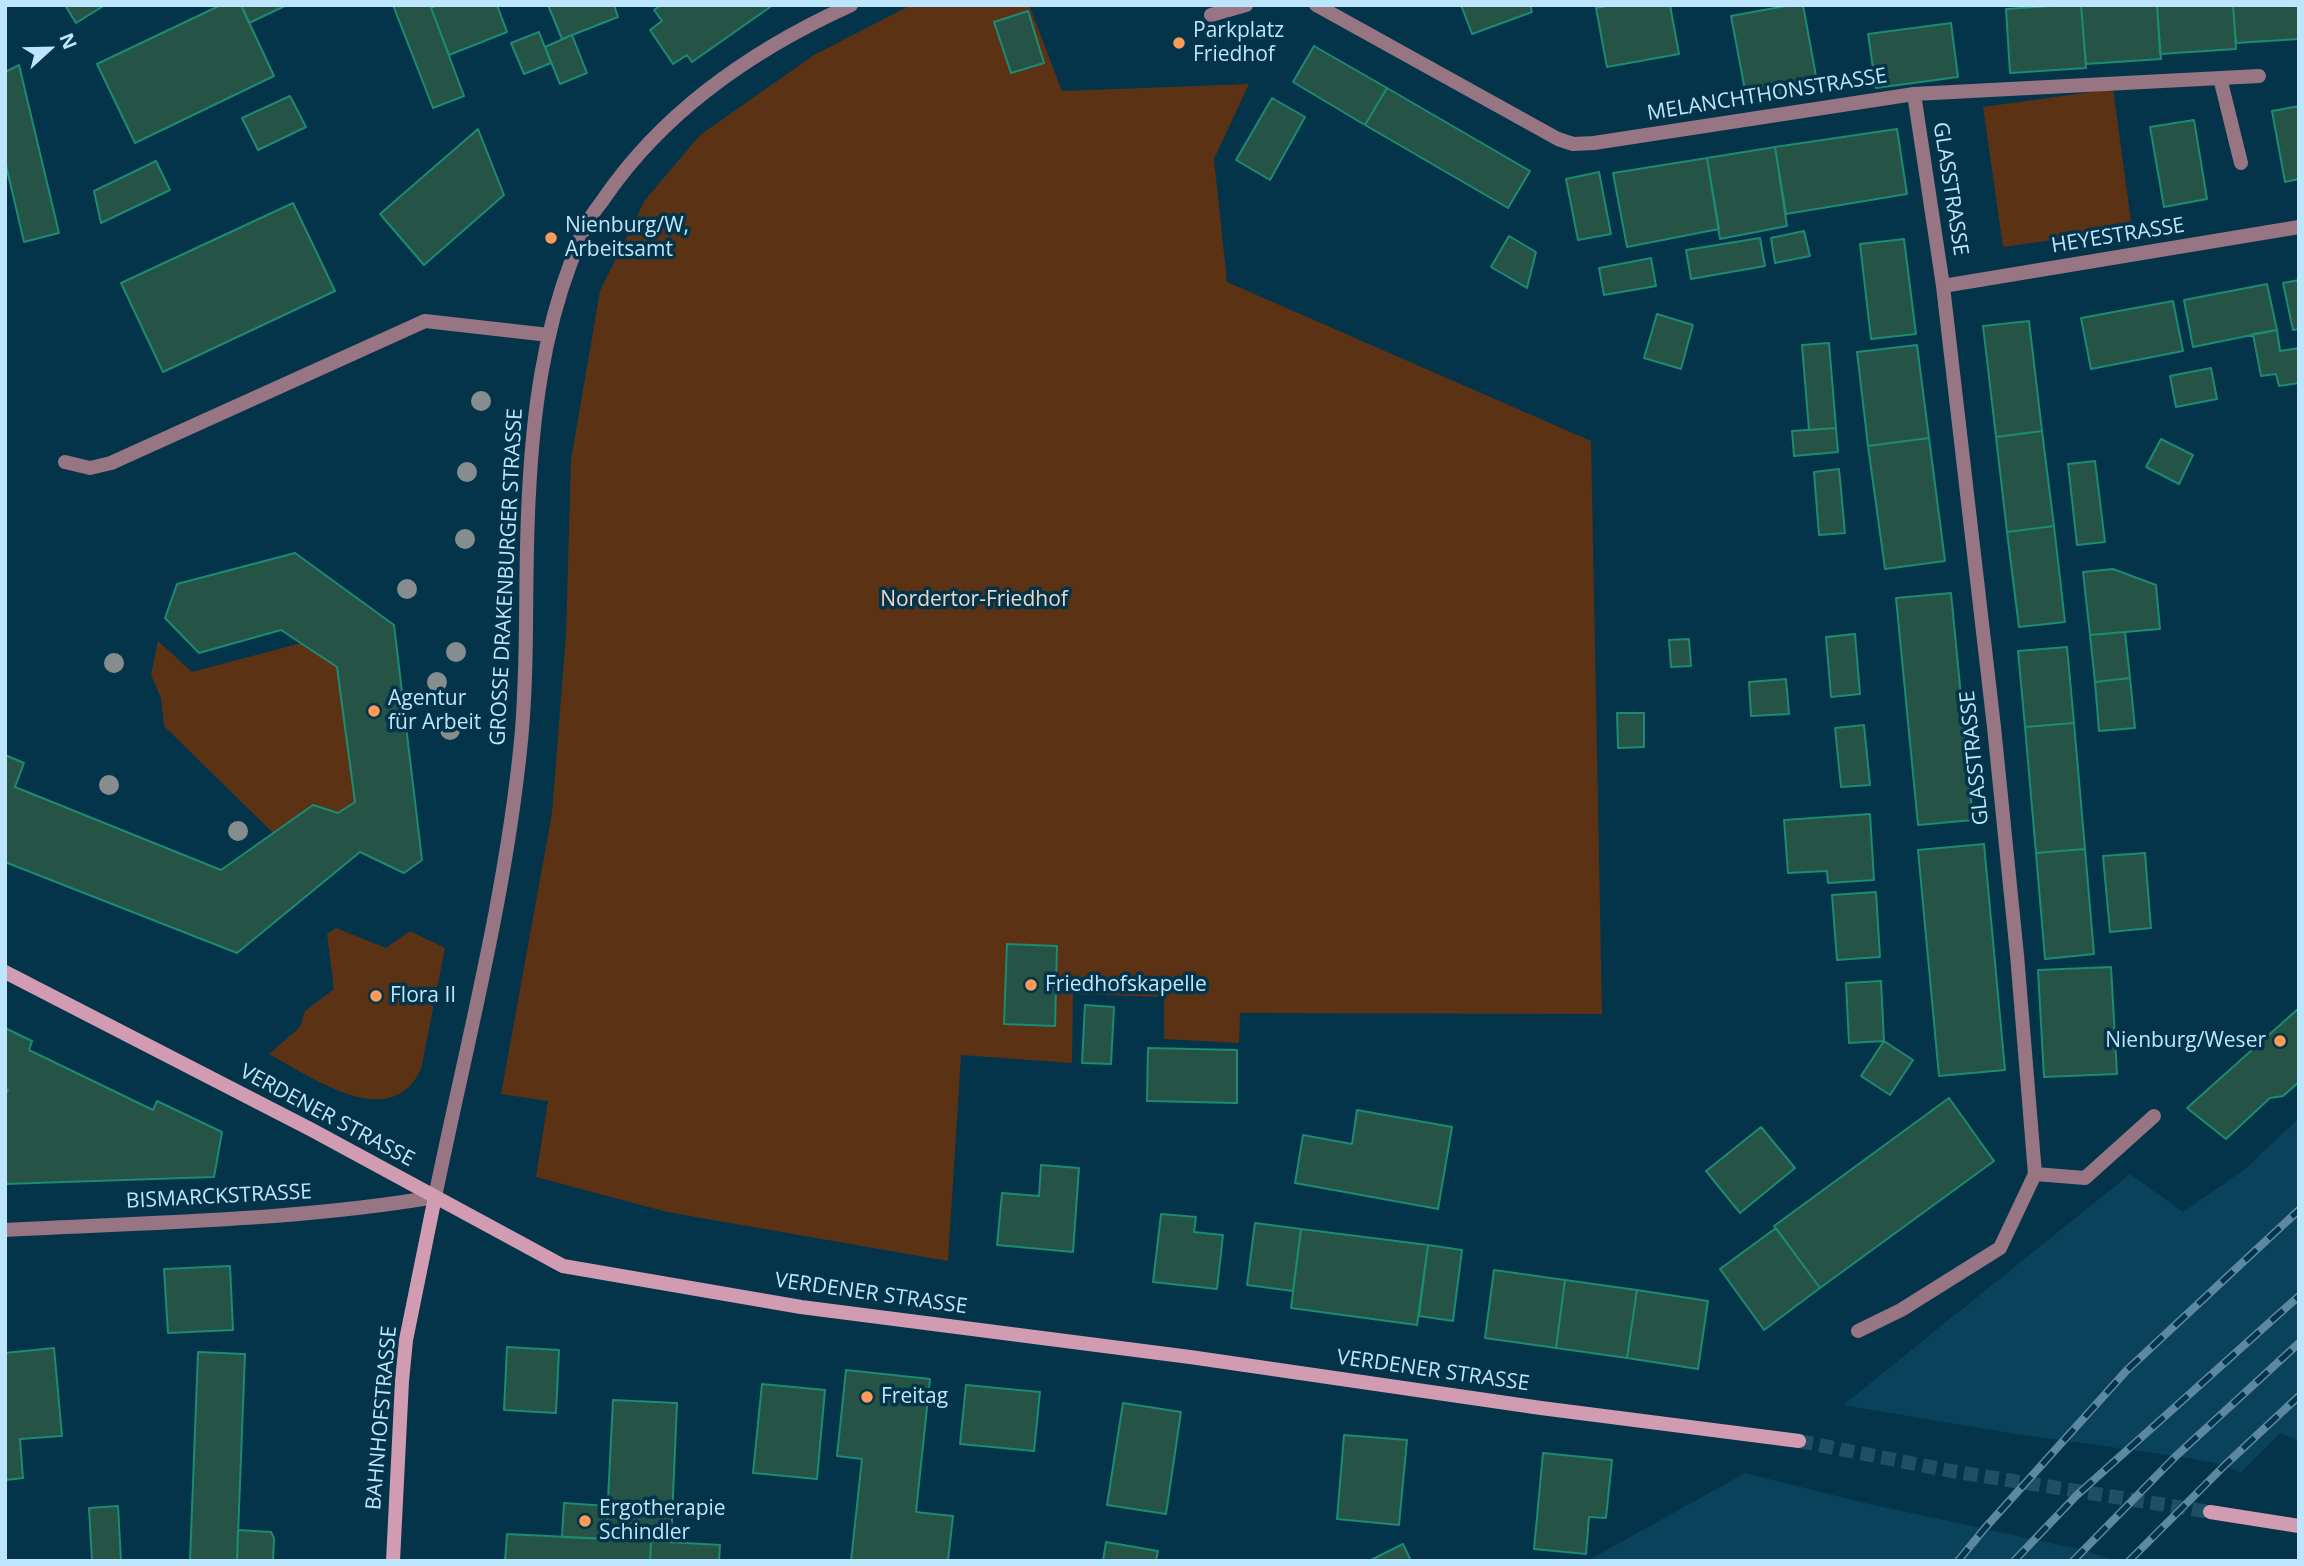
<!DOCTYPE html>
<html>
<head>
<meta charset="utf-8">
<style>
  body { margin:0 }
  #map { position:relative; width:2304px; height:1566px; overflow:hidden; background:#03344a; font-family:"Open Sans",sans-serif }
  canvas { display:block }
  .frame { position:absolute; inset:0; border:7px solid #bde5fb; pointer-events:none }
  .north { position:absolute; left:14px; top:14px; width:70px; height:70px; -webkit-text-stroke:5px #03344a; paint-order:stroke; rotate:68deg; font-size:19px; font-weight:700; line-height:28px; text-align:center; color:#bde5fb }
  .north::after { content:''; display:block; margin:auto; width:24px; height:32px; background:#bde5fb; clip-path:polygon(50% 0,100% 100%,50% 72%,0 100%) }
</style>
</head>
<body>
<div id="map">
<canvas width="2304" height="1566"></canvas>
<div class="frame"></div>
<div class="north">N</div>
</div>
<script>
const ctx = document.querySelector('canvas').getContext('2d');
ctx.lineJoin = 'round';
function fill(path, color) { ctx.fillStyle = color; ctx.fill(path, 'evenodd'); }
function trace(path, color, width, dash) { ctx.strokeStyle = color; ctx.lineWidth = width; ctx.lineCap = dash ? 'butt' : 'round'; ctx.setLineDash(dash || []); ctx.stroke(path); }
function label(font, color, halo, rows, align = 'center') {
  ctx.font = font + ' "Open Sans",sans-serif'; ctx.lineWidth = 7; ctx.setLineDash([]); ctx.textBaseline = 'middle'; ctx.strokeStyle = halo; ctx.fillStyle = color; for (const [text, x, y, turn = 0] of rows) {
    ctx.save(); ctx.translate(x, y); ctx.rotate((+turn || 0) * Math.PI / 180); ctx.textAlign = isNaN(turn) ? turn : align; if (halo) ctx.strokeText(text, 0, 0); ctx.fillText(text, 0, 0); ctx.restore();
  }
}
const built = new Path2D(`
  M2299,1118V1444L2293,1438L2280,1433L2240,1473L2225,1465L2176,1456L2016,1434L1843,1405L2130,1174L2183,1212L2245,1169Z
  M1745,1473L1865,1503L2083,1550L2117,1561H1587Z`);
const green = new Path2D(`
  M911,5H1029L1062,91L1249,84L1214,159L1227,282L1591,441L1602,1014L1240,1013L1239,1043L1164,1039V997L1073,994L1072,1063L961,1055L948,1261L667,1212L536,1177L548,1101L501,1094L552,813L566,634L571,460L600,291L645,200L700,135L814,55Z
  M2113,89L2132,229L2003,247L1983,107Z
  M158,641L192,672L301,643L337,667L355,802L338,813L313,805L273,833L164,726L161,698L151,675Z
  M336,928L386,948L410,931L445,948L421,1069C391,1135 310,1076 269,1054L300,1027L305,1011L334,989L327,934Z`);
const building = new Path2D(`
  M65,5H105L76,23Z
  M221,5H241L274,76L135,143L97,64Z
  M241,5H287L249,23Z
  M393,5H430L464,96L433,108Z
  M437,5H497L507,32L449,55L431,8Z
  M548,5H614L618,17L562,39Z
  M661,5H773L692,62L687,55L673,64L650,30L662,21L654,10Z
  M1461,5H1530L1532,12L1472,34Z
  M1611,5H1670L1679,54L1607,67L1596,8Z
  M1791,5H1803L1818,87L1747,101L1731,16Z
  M2064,5H2081L2086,68L2010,73L2006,9Z
  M2081,5H2157L2161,59L2086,64Z
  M2157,5H2233L2236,49L2160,54Z
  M2233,5H2299V39L2236,43Z
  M1028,11L1044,63L1011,73L994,22Z
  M1951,23L1958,77L1876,88L1868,34Z
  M539,32L551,63L524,74L511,43Z
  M572,35L587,73L560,84L545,47Z
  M1314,46L1387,88L1365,125L1293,82Z
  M19,65L59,233L24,242L5,161V72Z
  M1387,88L1530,171L1508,208L1365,125Z
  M290,96L306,127L258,150L242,118Z
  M1272,98L1305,117L1270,180L1236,160Z
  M2299,106V179L2285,182L2272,111Z
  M2194,120L2207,199L2164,207L2150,127Z
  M478,129L504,195L424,265L380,214Z
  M1897,129L1907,194L1786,214L1775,147Z
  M1775,147L1787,226L1720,239L1707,158Z
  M1707,158L1719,229L1627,247L1613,173Z
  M156,161L170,190L101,223L94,191Z
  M1599,172L1611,234L1578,240L1566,179Z
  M293,203L335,291L163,372L121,283Z
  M1804,231L1810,256L1775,263L1771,238Z
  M1509,236L1536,252L1527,288L1491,267Z
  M1760,238L1765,266L1691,279L1686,250Z
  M1904,239L1916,334L1871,339L1860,244Z
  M1651,258L1656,286L1604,295L1599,268Z
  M2299,280V329L2293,330L2283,283Z
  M2267,284L2277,330L2193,347L2184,300Z
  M2173,301L2183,351L2091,369L2081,318Z
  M1657,314L1693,325L1681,369L1644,358Z
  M2029,321L2042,431L1996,437L1983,326Z
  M2277,330L2280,351L2299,348V383L2279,386L2276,374L2261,376L2253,334Z
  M1829,343L1836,428L1809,430L1802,345Z
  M1917,345L1929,438L1868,446L1857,352Z
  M2211,368L2217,399L2176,407L2170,376Z
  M1836,428L1838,452L1794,456L1792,431Z
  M2042,431L2054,526L2007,532L1996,437Z
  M1929,438L1945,561L1885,569L1868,446Z
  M2161,439L2193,455L2179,484L2146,467Z
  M2095,461L2105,542L2077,545L2068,464Z
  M1839,469L1845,533L1819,535L1814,472Z
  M2054,526L2065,622L2019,627L2007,532Z
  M295,553L394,625L422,860L404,873L360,852L237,953L5,862V755L24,763L15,787L221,870L313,805L338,813L355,802L337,667L281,630L199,653L165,618L177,584Z
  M2113,569L2156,585L2160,629L2090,635L2083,572Z
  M1951,593L1973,820L1918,825L1896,598Z
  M2125,632L2130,678L2095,682L2090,635Z
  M1855,634L1860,694L1831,697L1826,637Z
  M1689,639L1691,666L1671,667L1669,640Z
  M2067,647L2074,723L2025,727L2018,651Z
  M2130,678L2135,728L2099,731L2095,682Z
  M1786,679L1789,714L1751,716L1749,682Z
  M1617,713H1644V747L1618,748Z
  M2074,723L2085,849L2036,853L2025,727Z
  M1864,725L1870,785L1841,787L1835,728Z
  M1870,814L1874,880L1828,883L1827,871L1788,873L1784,820Z
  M1984,844L2005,1070L1939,1076L1918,850Z
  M2085,849L2094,954L2045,959L2036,853Z
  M2145,853L2151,928L2110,932L2103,856Z
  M1876,892L1880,957L1837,960L1832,895Z
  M1007,944L1057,946L1055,1026L1004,1024Z
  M2111,967L2117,1074L2044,1077L2038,970Z
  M1881,981L1884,1041L1849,1043L1846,983Z
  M1085,1005L1114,1007L1111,1064L1082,1063Z
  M2299,1008V1082L2283,1096L2270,1098L2226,1139L2187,1108Z
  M5,1028L32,1041L29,1050L153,1110L157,1101L222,1132L214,1177L5,1184V1095L8,1090L5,1089Z
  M1884,1041L1913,1060L1890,1095L1861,1076Z
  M1148,1048L1237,1050V1103L1147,1101Z
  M1949,1098L1994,1161L1820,1288L1774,1226Z
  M1357,1110L1452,1127L1438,1209L1295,1183L1303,1135L1352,1144Z
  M1761,1127L1795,1168L1740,1213L1706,1171Z
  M1041,1165L1079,1168L1073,1252L997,1245L1002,1193L1039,1196Z
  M1161,1214L1196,1217L1194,1232L1223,1235L1217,1289L1153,1282Z
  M1255,1223L1301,1229L1293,1291L1247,1285Z
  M1776,1228L1820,1288L1764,1330L1720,1269Z
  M1301,1229L1428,1245L1417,1325L1291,1308Z
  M1428,1245L1462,1250L1453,1321L1419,1316Z
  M230,1266L233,1330L168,1333L164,1269Z
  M1494,1270L1565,1280L1556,1348L1485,1338Z
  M1565,1280L1637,1290L1627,1358L1556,1348Z
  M1637,1290L1708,1301L1698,1369L1627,1358Z
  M507,1347L559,1350L556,1413L504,1410Z
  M54,1348L62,1436L20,1439L23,1478L5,1480V1353Z
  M198,1352L245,1354L237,1561H190Z
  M846,1370L930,1379L916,1512L953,1516L948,1561H851L862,1459L837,1456Z
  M762,1384L825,1390L817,1479L753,1473Z
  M966,1385L1040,1392L1034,1451L960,1444Z
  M613,1400L677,1403L671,1542L606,1539Z
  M1123,1403L1181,1412L1166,1514L1107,1505Z
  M1344,1435L1407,1440L1399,1525L1337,1519Z
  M1543,1453L1612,1460L1606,1518L1589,1517L1586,1554L1534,1549Z
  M564,1503L608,1506L606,1539L562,1537Z
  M118,1506L121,1561H92L89,1508Z
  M238,1530L271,1532L274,1538L273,1561H237Z
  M507,1534L651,1541L650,1561H505Z
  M651,1541L720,1545L719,1561H650Z
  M1106,1542L1158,1551L1156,1561H1103Z
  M1403,1544L1411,1561H1369Z`);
const secondaryTunnel = new Path2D(`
  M1799,1441L1951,1471L2210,1512`);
const lane = new Path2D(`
  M1211,15L1246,5
  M2220,78L2241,163
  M65,462L90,468L111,463L425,321L549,335
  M2035,1174L2085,1178L2154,1116`);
const street = new Path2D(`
  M1316,5L1558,139L1573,144L1594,143L1914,94L2259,76
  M1943,286L2299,227
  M5,1230C149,1222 293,1221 435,1197C466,1046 506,895 521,741C529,659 524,575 529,493C533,414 543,336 571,262C576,250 580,236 586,225C591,215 599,206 605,197C665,110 756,48 851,5
  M1858,1331L1901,1310L2000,1248L2035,1174L2017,955L1994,727L1943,286L1914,94`);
const secondary = new Path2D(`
  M5,972L312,1130L563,1266L801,1307L1190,1357L1541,1408L1799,1441
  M2210,1512L2299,1526
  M393,1561L402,1381L406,1340L435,1197`);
const rail = new Path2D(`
  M1958,1561L1985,1528L2127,1370L2299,1210
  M2014,1561L2077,1495L2299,1296
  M2073,1561L2176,1456L2299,1343
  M2129,1561L2225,1465L2299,1396`);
const trees = [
  [481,401],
  [467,472],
  [465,539],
  [407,589],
  [456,652],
  [114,663],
  [437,682],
  [450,730],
  [109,785],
  [238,831]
];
const markers = [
  [1179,43,7,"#fe9b58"],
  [551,238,7,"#fe9b58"],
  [374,711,7,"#fe9b58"],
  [1031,985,7,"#fe9b58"],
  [376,996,7,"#fe9b58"],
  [2280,1041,7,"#fe9b58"],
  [867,1397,7,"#fe9b58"],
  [585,1521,7,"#fe9b58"]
];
const poiNames = [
  ["Parkplatz",1193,31],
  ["Friedhof",1193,55],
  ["Nienburg/W,",565,226],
  ["Arbeitsamt",565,250],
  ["Agentur",388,699],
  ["für Arbeit",388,723],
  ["Friedhofskapelle",1045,985],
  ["Flora II",390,996],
  ["Nienburg/Weser",2266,1041,"right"],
  ["Freitag",881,1397],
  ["Ergotherapie",599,1509],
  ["Schindler",599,1533]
];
const streetNames = [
  ["MELANCHTHONSTRASSE",1767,95,-9],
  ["GLASSTRASSE",1950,189,81],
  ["HEYESTRASSE",2118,236,-9],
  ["GROSSE DRAKENBURGER STRASSE",507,577,-87],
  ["GLASSTRASSE",1975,758,-96],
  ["VERDENER STRASSE",327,1116,28],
  ["BISMARCKSTRASSE",219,1197,-3],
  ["VERDENER STRASSE",871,1294,8],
  ["VERDENER STRASSE",1433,1371,8],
  ["BAHNHOFSTRASSE",382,1418,-85]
];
const parkNames = [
  ["Nordertor-Friedhof",974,600]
];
fill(built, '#09425a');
fill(green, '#5c3215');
fill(building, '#255447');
trace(building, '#1c8b72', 2);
trace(secondaryTunnel, '#1f4f65', 14, [14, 7]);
trace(lane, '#977582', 14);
trace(street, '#977582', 14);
trace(secondary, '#d19bb1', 14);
trace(rail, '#5c899f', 8);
trace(rail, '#03344a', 5, [16]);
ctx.fillStyle = '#858d8f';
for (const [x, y] of trees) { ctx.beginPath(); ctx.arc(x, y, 10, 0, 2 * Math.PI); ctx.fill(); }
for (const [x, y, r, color] of markers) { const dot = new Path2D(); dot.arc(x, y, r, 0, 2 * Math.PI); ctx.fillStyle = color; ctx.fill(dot); trace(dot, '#03344a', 2.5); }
label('21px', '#bde5fb', '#03344a', poiNames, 'left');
label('21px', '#bde5fb', '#03344a', streetNames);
label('21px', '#efd6c7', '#03344a', parkNames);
</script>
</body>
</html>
